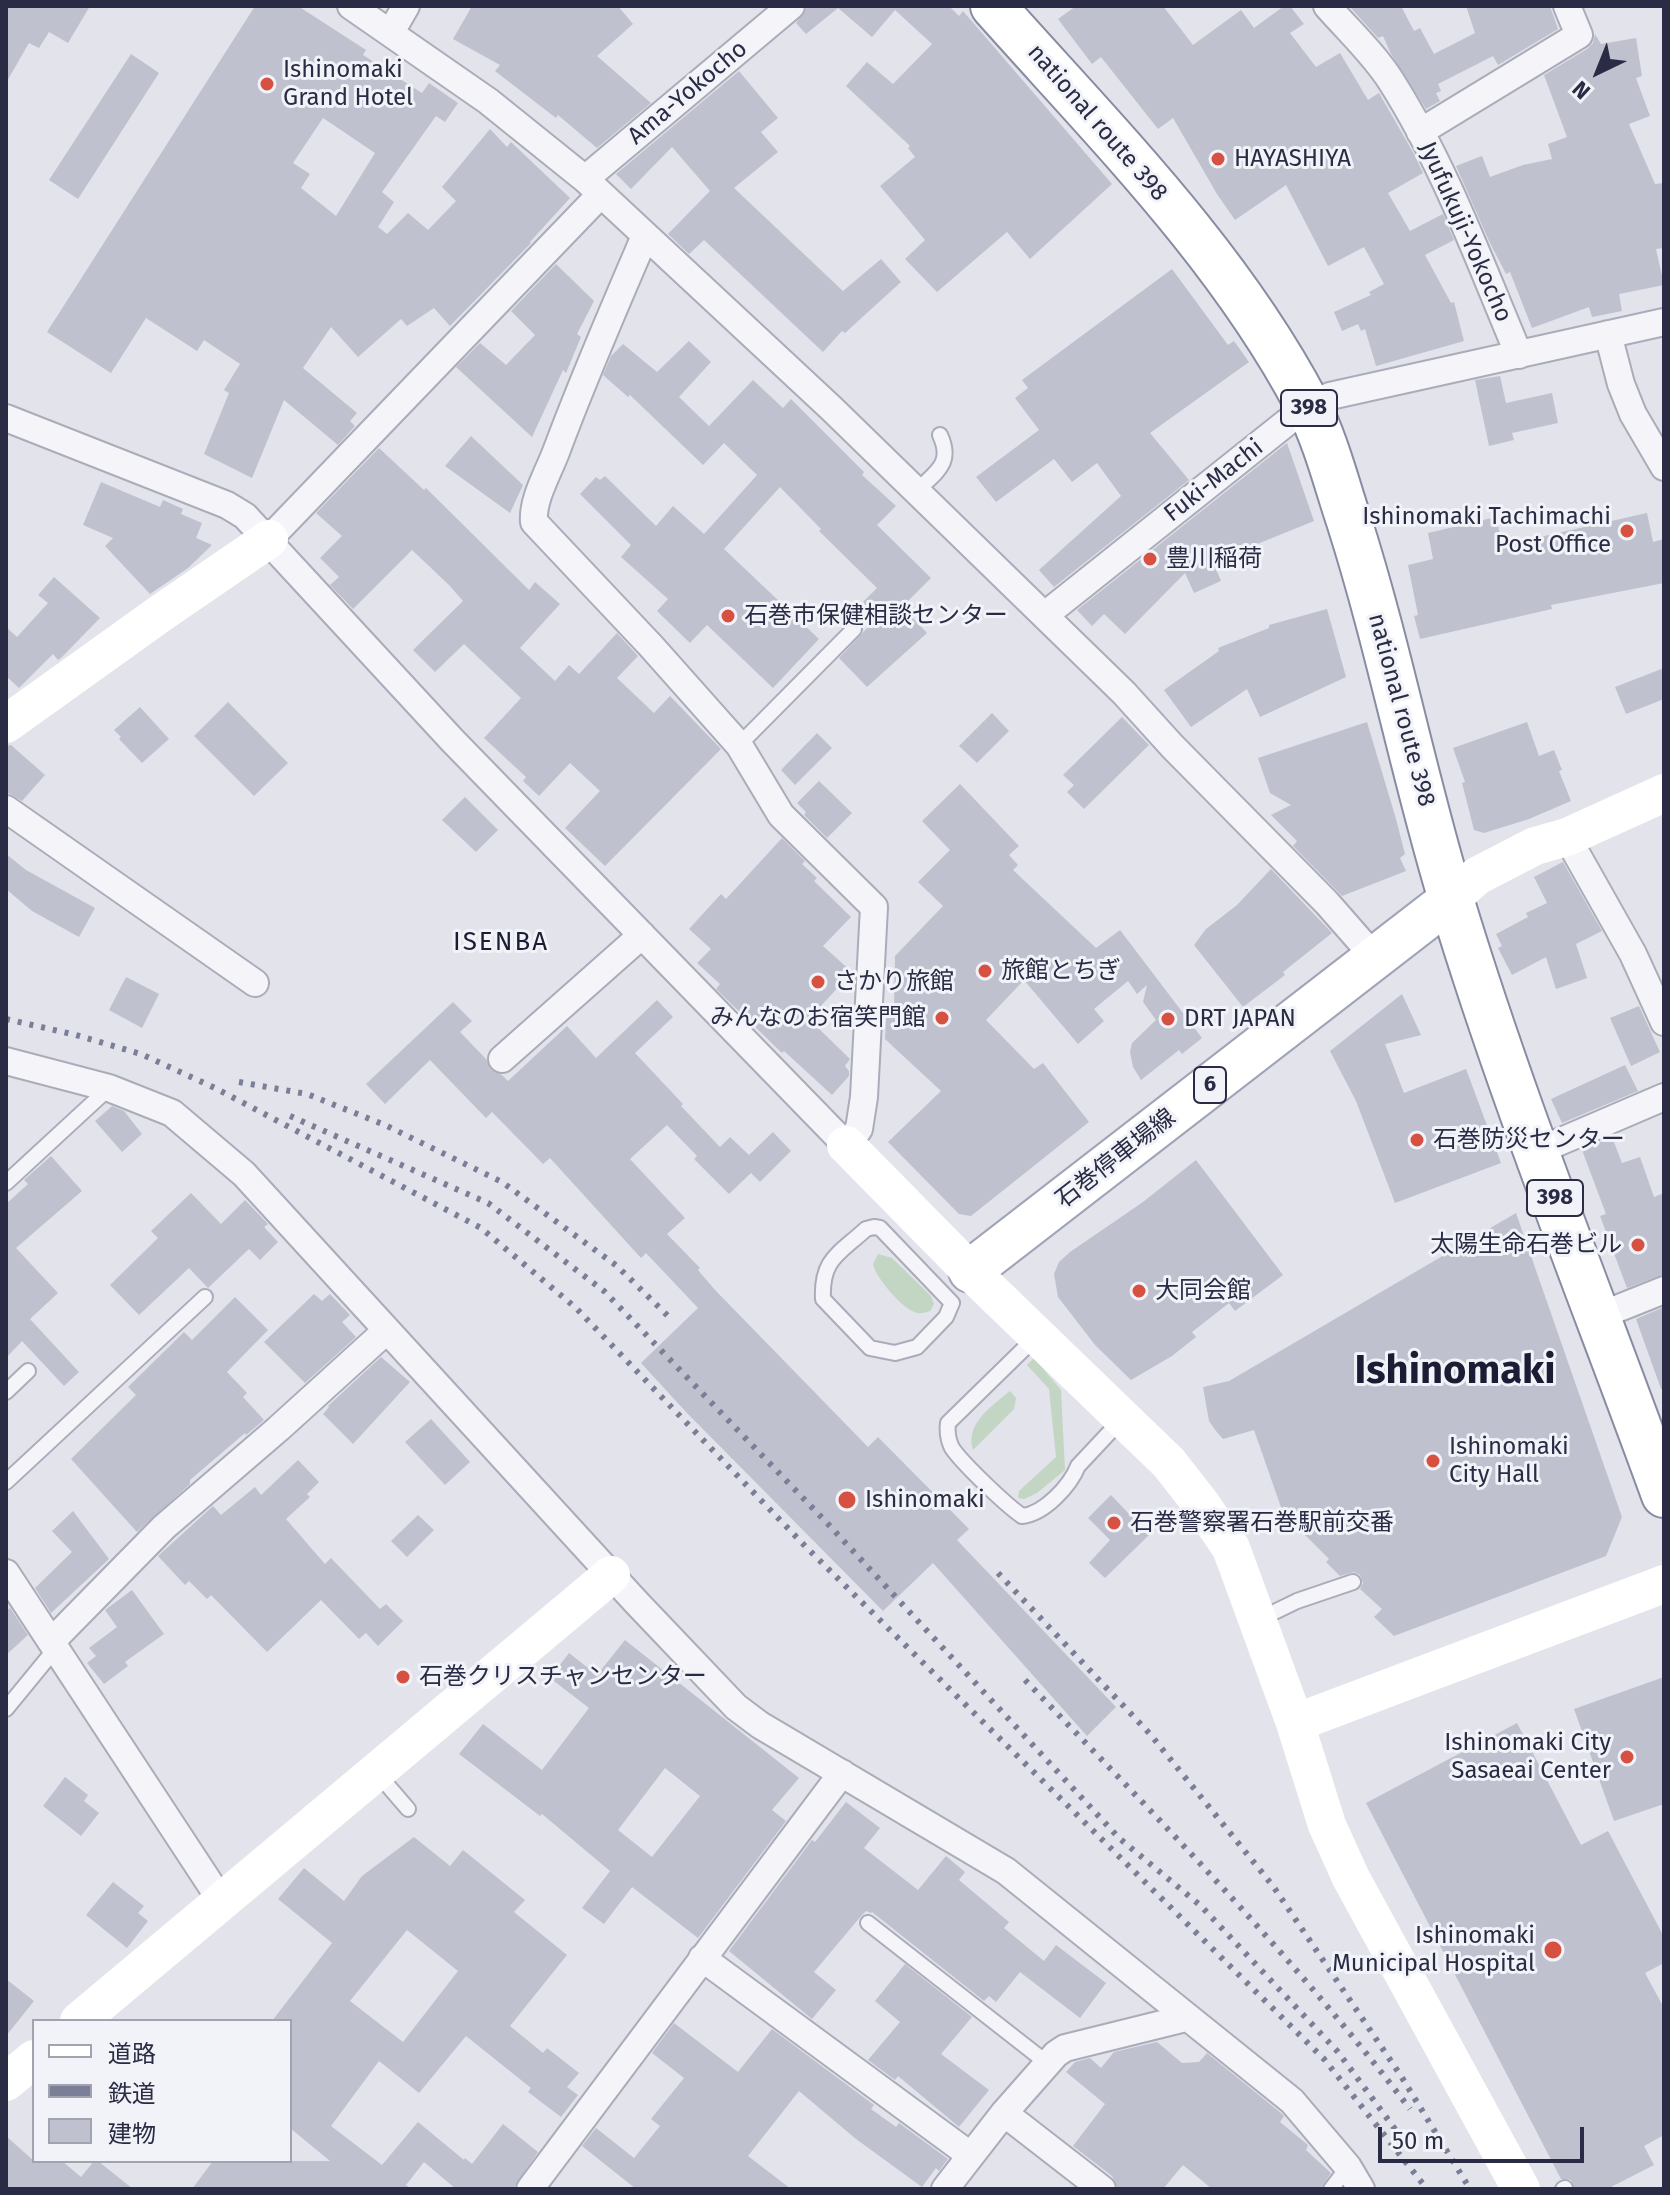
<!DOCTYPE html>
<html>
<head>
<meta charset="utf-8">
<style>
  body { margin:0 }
  #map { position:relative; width:1670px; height:2195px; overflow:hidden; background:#e2e3eb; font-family:"Fira Sans","Noto Sans JP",sans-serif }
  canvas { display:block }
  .frame { position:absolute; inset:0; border:8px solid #292c44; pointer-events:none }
  .legend { position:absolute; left:32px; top:2019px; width:260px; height:144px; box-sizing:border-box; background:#f2f3f8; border:2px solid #a2a3b0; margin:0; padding:10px 14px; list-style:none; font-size:24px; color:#292c44 }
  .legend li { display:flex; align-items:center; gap:16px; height:40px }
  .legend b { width:40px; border:2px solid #a2a3b0 }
  .north { position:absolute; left:1558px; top:32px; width:80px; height:80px; -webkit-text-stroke:6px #f2f3f8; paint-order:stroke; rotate:223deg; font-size:22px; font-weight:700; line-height:32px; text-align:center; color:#292c44 }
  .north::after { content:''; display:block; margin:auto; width:28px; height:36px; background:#292c44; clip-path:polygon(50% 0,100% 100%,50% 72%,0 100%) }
  .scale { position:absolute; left:1378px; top:2127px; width:206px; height:36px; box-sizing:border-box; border:4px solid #292c44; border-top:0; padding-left:10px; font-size:24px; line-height:28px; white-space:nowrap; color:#292c44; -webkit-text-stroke:6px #f2f3f8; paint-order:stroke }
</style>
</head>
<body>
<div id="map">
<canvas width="1670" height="2195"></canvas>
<div class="frame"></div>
<ul class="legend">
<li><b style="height:10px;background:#fff"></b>道路</li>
<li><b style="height:10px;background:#7a7e96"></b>鉄道</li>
<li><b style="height:22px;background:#bfc1ce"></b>建物</li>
</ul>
<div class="north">N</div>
<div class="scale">50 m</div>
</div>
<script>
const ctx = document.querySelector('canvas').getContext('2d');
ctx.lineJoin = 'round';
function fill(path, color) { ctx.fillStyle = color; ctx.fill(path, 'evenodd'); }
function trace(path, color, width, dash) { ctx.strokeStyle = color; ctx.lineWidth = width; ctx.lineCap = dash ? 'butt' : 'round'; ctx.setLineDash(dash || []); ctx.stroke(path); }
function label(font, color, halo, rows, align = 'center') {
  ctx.font = font + ' "Fira Sans","Noto Sans JP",sans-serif'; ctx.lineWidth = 6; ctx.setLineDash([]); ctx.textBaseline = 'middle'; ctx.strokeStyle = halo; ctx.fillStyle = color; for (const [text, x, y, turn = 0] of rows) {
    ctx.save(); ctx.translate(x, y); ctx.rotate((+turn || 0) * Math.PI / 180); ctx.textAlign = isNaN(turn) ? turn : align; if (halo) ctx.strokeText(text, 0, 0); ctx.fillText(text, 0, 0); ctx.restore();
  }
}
const green = new Path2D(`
  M878,1254L892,1258L931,1296L934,1304L930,1311C926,1312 922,1314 917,1313C903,1310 876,1278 873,1264Z
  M1034,1358L1061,1390L1065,1470L1037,1493L1024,1499L1018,1498L1019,1491L1056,1457L1049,1389L1027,1365Z
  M1010,1391L1016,1398L1014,1409L973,1450C965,1423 992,1406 1010,1391Z`);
const building = new Path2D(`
  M6,6H90L68,43L49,32L39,48L29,43L6,83Z
  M255,6H298L366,50L363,55L422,93L429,83L458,103L445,122L436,116L382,192L394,202L378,227L387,234L408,213L428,230L456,201L442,187L490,129L507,147L511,142L570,198L530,242L531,243L450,326L434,308L407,326L401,319L358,357L331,327L303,368L357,413L350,421L355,426L338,445L284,400L252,478L204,454L229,393L224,390L240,364L204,340L197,351L146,318L111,373L47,332ZM323,118L375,153L336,216L301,188L310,174L293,163Z
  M472,6H618L633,24L597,56L651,103L597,148L558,115L556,118L495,71L500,65L453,39Z
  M808,6H949L959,16L963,11L1112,184L1030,259L1007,232L937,292L905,259L925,240L880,186L915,157L908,148L910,146L846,86L867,62L893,84L932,44L895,10L872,37L838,8L806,34L796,23Z
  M1076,6H1163L1193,45L1241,10L1254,28L1284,6H1290L1304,24L1290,33L1316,67L1340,53L1368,100L1379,93L1414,154L1423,173L1388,193L1410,231L1443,214L1454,240L1425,255L1451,303L1454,302L1464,341L1376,366L1365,329L1361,331L1358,324L1342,331L1334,312L1371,295L1369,292L1384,284L1364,247L1328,266L1286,185L1235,220L1217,194L1173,118L1158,129L1101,57L1092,64L1058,19Z
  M1349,6H1401L1414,31L1420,28L1434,54L1475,33L1466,6H1550L1558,29L1498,65L1493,56L1438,84L1441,91L1436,93L1440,101L1426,109L1391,54L1383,36L1378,38Z
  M1595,34L1601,44L1636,38L1642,76L1636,78L1650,116L1629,124L1655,184L1664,183V248L1656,249L1664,285L1619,294L1622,311L1592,317L1589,307L1532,328L1510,272L1506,274L1490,243L1456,166L1482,156L1490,177L1523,165L1552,159L1548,144L1567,137L1544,75L1587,49L1593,43Z
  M131,54L159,73L78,199L49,180Z
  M739,71L778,118L761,132L778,152L734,188L843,291L881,259L901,282L845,333L842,331L823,352L704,240L689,254L668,234L710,191L672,147L631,189L616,174Z
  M556,264L594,301L577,334L581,337L566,373L563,370L532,437L456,367L480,343L506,365L535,335L511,311Z
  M1172,269L1228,345L1234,341L1249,362L1150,433L1189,480L1054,587L1039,570L1121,496L1097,463L1072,482L1054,459L996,502L976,477L1039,430L1015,398L1028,388L1022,380Z
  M689,341L711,362L679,397L709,426L753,380L783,408L791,399L864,472L862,475L896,506L877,525L931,578L902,607L927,633L867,687L839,658L868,627L853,612L877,588L819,531L821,529L780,487L724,549L819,639L773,688L707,625L690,643L657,611L668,599L621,557L631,545L580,494L596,477L600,480L605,476L656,526L673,506L704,534L757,475L724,443L703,465L630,395L628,397L603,375L611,356L623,344L657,372Z
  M1500,376L1506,403L1552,393L1558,423L1512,433L1514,440L1489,446L1475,380Z
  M471,436L523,485L510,513L445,466Z
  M1287,443L1314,521L1213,562L1221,581L1194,593L1185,573L1125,634L1104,614L1092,626L1077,610Z
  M379,448L424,490L426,488L529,590L535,582L560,604L520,648L555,681L569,665L579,674L617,633L638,656L617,678L654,713L670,696L721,749L605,866L565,828L600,791L570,763L539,796L523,781L526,777L484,738L521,698L464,644L435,672L413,650L463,601L449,585L412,550L353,609L330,585L339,577L320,558L342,536L316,513Z
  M101,482L160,507L163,500L183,509L181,514L202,523L196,538L212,545L188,568L150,594L105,546L113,538L83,525Z
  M1647,513L1653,542L1664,539V583L1551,605L1552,609L1420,639L1414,616L1418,615L1408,565L1433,559L1428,533L1496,517L1502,543L1512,540L1513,543Z
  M54,577L100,618L62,657L58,660L53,654L19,688L6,676V627L17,637L48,603L38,595Z
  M1327,609L1346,677L1260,717L1247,689L1191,727L1164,690L1219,651L1218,648L1269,628V625Z
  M1664,668V699L1626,714L1615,687Z
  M228,702L288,763L254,796L194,736Z
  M140,707L169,739L142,763L119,739L121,737L114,730Z
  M992,713L1009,731L977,763L959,746Z
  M1122,717L1149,745L1084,809L1067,792L1074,785L1063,775Z
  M1367,722L1396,819L1405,854L1400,858L1406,871L1342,896L1293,846L1297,841L1271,815L1291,805L1270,793L1258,758Z
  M1527,722L1539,756L1554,750L1562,770L1559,771L1571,801L1529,819L1484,833L1474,830L1462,783L1465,782L1453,748Z
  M817,733L832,748L795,785L781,770Z
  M11,745L45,775L22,801L6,792V746Z
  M819,781L852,813L827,838L804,815L806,812L797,803Z
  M960,784L1019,846L1009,855L1018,865L1013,870L1096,948L1120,930L1202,1038L1182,1054L1179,1050L1141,1080L1133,1067L1130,1052L1132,1043L1156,1020L1143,1002L1147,985L1137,994L1128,981L1094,1009L1104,1021L1078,1044L1024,980L986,1020L1034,1069L1043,1063L1089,1122L971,1216L959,1214L888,1142L941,1091L885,1039L887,1004L894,1010L895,956L943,906L918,882L950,850L922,821Z
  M465,797L498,830L476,852L442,820Z
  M782,838L805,861L802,864L817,878L814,881L851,917L823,946L852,972L809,1019L850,1059L845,1066L849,1071V1076L832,1095L784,1051L782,1053L716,989L720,984L697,963L711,949L689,929L721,894L726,899Z
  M6,854L26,870L95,908L79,937L32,911L6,889Z
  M1563,862L1602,931L1576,944L1587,978L1556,989L1546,957L1512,975L1498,948L1502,946L1496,934L1528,917L1526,913L1547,903L1534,877Z
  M1271,869L1332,933L1283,972L1285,975L1243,1007L1194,945L1206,929L1237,905Z
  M126,977L159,994L142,1028L109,1010Z
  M1402,994L1421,1035L1385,1044L1404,1093L1466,1069L1501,1163L1395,1203L1356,1101L1330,1051Z
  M657,1000L673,1017L635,1053L683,1104L681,1106L720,1147L730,1137L749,1155L773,1132L791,1151L760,1182L751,1173L729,1194L694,1159L697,1156L667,1125L630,1159L685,1218L667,1234L700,1268L698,1270L715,1290L868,1447L878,1437L969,1529L957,1540L1116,1707L1087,1736L933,1563L883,1611L687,1413L641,1363L698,1308L646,1253L641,1258L550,1158L543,1164L492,1112L486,1118L430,1060L385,1104L366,1084L453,1002L472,1021L460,1032L486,1059L491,1070L502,1075L508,1081L567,1026L596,1058Z
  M1639,1006L1660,1052L1631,1066L1610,1018Z
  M1625,1065L1638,1091L1562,1123L1551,1099Z
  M112,1106L124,1111L142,1134L122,1152L95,1121Z
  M1612,1137L1622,1163L1640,1157L1654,1197L1664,1193V1274L1627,1288L1600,1216L1606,1214L1582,1150Z
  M51,1156L82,1191L16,1248L58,1293L30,1319L79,1372L64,1386L22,1341L6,1358V1204L28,1184L24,1180Z
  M1196,1160L1283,1275L1235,1311L1229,1303L1192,1332L1196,1337L1172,1356L1131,1380L1095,1345L1058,1297L1054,1274L1059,1262L1070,1252L1143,1202Z
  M191,1193L221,1224L245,1200L268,1224L264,1227L278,1242L260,1260L249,1249L208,1288L189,1268L139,1315L110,1285L158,1238L151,1231Z
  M1516,1213L1622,1517L1606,1556L1394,1636L1374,1617L1382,1609L1360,1589L1363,1583L1360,1575L1354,1572L1340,1576L1326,1562L1329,1559L1283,1513L1254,1430L1223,1439L1216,1431L1209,1421L1203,1387L1229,1381Z
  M314,1294L322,1301L330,1294L350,1315L342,1322L356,1337L305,1383L264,1342Z
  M235,1297L268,1330L227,1372L247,1393L243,1397L264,1420L246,1435L245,1433L190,1480V1484L137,1532L71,1459L136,1395L128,1387L184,1332L192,1340Z
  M1664,1307V1389H1661L1636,1319Z
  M381,1357L410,1382L353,1444L323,1414L329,1407L328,1406Z
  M431,1419L470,1462L445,1485L405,1442Z
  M298,1460L319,1482L307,1494L310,1497L286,1519L325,1564L331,1558L380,1609L386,1604L403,1621L378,1646L366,1633L359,1639L321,1600L267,1652L211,1595L207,1599L189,1581L185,1585L158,1556L213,1506L221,1515L255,1487L261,1495Z
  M1111,1495L1149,1535L1105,1578L1089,1563L1110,1540L1088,1518Z
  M73,1511L109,1559L51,1613L35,1588L72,1552L52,1531Z
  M418,1515L434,1530L407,1557L391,1541Z
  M132,1590L164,1634L125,1662L128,1666L104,1684L87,1663L96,1656L89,1648L117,1627L105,1610Z
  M10,1608L28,1635L6,1655V1611Z
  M625,1640L799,1778L772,1810L786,1821L698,1938L632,1887L604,1924L582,1908L610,1871L542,1814L540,1816L459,1754L483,1724L542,1770L589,1708L550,1678L569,1653L597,1675ZM665,1768L700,1796L652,1857L618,1830Z
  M1664,1677V1804L1614,1821L1574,1709Z
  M1517,1723L1581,1845L1608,1831L1664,1937V1963L1645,1973L1664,2008V2135L1644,2146L1654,2165L1607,2189H1575L1571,2180L1561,2179L1366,1803Z
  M65,1777L88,1795L84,1801L99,1813L81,1836L43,1806Z
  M846,1802L880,1828L864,1848L918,1890L946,1856L965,1872L959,1880L1009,1922L1004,1928L1044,1961L1056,1945L1106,1983L1080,2018L1020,1972L996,2002L989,1996L984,2001L872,1912L871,1913L866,1911L861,1916L814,1972L836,1990L812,2019L729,1951L812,1840L815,1842Z
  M414,1837L450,1866L463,1850L525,1900L514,1912L567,1955L510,2026L543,2053L547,2048L579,2073L567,2087L578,2095L561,2117L528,2092L531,2088L466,2036L419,2093L379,2061L331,2126L382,2165L418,2122L464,2160L465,2158L472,2164L503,2124L538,2152L513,2189H456L424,2162L406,2185L411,2189H192L213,2161H330L290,2128V2021H272L332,1943L278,1899L304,1868L344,1901L362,1876ZM407,1930L458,1971L403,2042L350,2001Z
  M113,1882L144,1906L138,1913L148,1921L127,1948L86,1915Z
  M905,1964L972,2017L941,2054L989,2090L959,2127L898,2076L895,2080L868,2060L900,2022L875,2001Z
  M6,1979L34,2001L6,2036Z
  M674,2023L738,2072L772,2029L874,2105L871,2109L896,2127L899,2123L948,2159L939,2171L936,2168L922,2187L856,2139L799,2091L748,2156L791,2189H636L582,2146L596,2128L634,2158L660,2126L651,2119L684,2078L652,2053Z
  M1157,2042L1182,2063L1199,2062L1207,2053L1281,2113L1284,2116L1280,2122L1308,2145L1306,2150L1331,2173L1320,2189H1212L1183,2165L1163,2189H1118L1112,2176L1073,2146L1105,2104L1066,2072L1075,2062L1090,2058L1101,2068L1114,2052Z
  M6,2136L34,2161H62L81,2177L94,2161H98L133,2189H6Z`);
const lane = new Path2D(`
  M918,490C937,471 953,463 940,435
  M739,745L854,629
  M6,1183L109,1088
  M874,1227L880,1228L952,1303L946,1317L917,1347L895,1353L870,1348L823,1299C821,1259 839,1254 866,1229Z
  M1036,1337L948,1423C947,1431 948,1440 952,1448C963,1464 1006,1505 1022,1516C1044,1514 1070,1486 1078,1466L1123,1418
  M6,1392L28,1371
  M6,1482L205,1297
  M1260,1619L1297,1601L1353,1582
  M6,1709L56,1648
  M377,1773L408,1809
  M868,1923L1047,2063
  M1331,2189L1348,2167
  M1563,2189L1565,2188`);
const street = new Path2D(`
  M351,6L488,101L585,179L831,408L1124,693L1172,746L1327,903L1376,959
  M1327,6C1348,30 1374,54 1391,81C1445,166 1480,263 1519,355
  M391,32L406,6
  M1420,132L1579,35L1567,6
  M585,179L791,6
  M1608,334L1621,384L1633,414L1664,467
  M6,418L227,505L245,516L452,740L846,1145L859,1129L864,1097L874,907L781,815L739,745L651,646L534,522C532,500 548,473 556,452C583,379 614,308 645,236
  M269,539L601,194
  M1045,615L1286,423L1308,407L1330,396L1664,322
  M6,809L255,983
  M1567,837L1633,954L1664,1022
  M502,1059L642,935
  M6,1061L109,1088L172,1113L244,1174L636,1602L736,1707L760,1725L1006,1871L1292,2101L1348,2167L1361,2189
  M1538,1151L1664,1097
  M1599,1316L1664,1290
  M6,1573L222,1902
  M52,1641L164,1527L278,1429L386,1331
  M702,1958L970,2155
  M1004,2113L1102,2189
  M530,2189L842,1773
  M945,2189L1004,2113L1056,2054L1065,2048L1186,2018`);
const secondary = new Path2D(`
  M6,724L161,613L269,539
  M1451,899L1477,876L1535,846L1567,837L1664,793
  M846,1145L970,1271L1169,1463L1201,1504L1231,1548L1295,1723L1664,1584
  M1295,1723L1327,1825L1351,1878L1521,2189
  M79,2021L611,1575
  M6,2082L34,2059`);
const primary = new Path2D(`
  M970,1271L1451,899`);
const highway = new Path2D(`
  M993,6C1105,132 1228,254 1307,404C1326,441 1336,482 1349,521C1389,646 1413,774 1451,899C1512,1101 1592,1297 1664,1495`);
const rail = new Path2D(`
  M6,1019L76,1035L141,1054L215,1088L481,1228L576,1308L806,1547L1324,2059L1427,2189
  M239,1082L307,1094L385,1125L502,1182L617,1266L668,1316
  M290,1116L488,1203L604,1291L828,1524L1119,1838L1201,1906L1338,2052L1409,2148
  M998,1573L1150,1734L1273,1886L1401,2076L1470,2189
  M1025,1680C1159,1819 1293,1956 1410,2109`);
const markers = [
  [267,84,8,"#d65141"],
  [1218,159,8,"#d65141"],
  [1627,531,8,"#d65141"],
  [1150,559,8,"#d65141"],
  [728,616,8,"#d65141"],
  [985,971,8,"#d65141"],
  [818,982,8,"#d65141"],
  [942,1018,8,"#d65141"],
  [1168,1019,8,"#d65141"],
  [1417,1140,8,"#d65141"],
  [1638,1245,8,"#d65141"],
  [1139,1291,8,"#d65141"],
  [1433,1461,8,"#d65141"],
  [847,1500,10,"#d65141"],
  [1114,1523,8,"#d65141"],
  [403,1677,8,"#d65141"],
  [1627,1757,8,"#d65141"],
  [1553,1950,10,"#d65141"]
];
const shields = [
  [1309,408,56],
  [1210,1085,32],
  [1555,1198,56]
];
const shieldNames = [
  ["398",1309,408],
  ["6",1210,1085],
  ["398",1555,1198]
];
const poiNames = [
  ["Ishinomaki",283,70],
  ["Grand Hotel",283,98],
  ["HAYASHIYA",1234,159],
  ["Ishinomaki Tachimachi",1611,517,"right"],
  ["Post Office",1611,545,"right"],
  ["豊川稲荷",1166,559],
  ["石巻市保健相談センター",744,616],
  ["旅館とちぎ",1001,971],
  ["さかり旅館",834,982],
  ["みんなのお宿笑門館",926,1018,"right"],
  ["DRT JAPAN",1184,1019],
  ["石巻防災センター",1433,1140],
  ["太陽生命石巻ビル",1622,1245,"right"],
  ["大同会館",1155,1291],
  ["Ishinomaki",1449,1447],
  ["City Hall",1449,1475],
  ["Ishinomaki",865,1500],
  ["石巻警察署石巻駅前交番",1130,1523],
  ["石巻クリスチャンセンター",419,1677],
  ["Ishinomaki City",1611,1743,"right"],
  ["Sasaeai Center",1611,1771,"right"],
  ["Ishinomaki",1535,1936,"right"],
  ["Municipal Hospital",1535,1964,"right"]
];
const streetNames = [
  ["Ama-Yokocho",688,93,-40],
  ["national route 398",1097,123,49],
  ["Jyufukuji-Yokocho",1465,232,66],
  ["Fuki-Machi",1214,481,-38],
  ["national route 398",1401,710,75],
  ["石巻停車場線",1116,1159,-38]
];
const neighbourhoodNames = [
  ["ISENBA",501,943]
];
const townNames = [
  ["Ishinomaki",1455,1372]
];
fill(green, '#c3d5c3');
fill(building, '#bfc1ce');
trace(lane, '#aaacb9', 18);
trace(street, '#aaacb9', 30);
trace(primary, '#a0a4b7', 46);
trace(highway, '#888ca3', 48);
trace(lane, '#f5f5f9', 14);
trace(street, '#f5f5f9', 26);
trace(secondary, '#fff', 38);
trace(primary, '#fff', 42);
trace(highway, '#fff', 44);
trace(rail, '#7a7e96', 6, [4, 8]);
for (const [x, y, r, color] of markers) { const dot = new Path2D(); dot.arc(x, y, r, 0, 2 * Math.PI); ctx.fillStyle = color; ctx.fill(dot); trace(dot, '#f2f3f8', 3); }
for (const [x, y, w] of shields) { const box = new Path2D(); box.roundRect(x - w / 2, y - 18, w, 36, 6); ctx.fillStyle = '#f2f3f8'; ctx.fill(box); trace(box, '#292c44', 2); }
label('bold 22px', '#292c44', null, shieldNames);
label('24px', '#292c44', '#f2f3f8', poiNames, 'left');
label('24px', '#292c44', '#f2f3f8', streetNames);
ctx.letterSpacing = '2px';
label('26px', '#1b1d35', '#f2f3f8', neighbourhoodNames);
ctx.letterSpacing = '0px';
label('bold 40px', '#1b1d35', '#f2f3f8', townNames);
</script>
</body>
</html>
